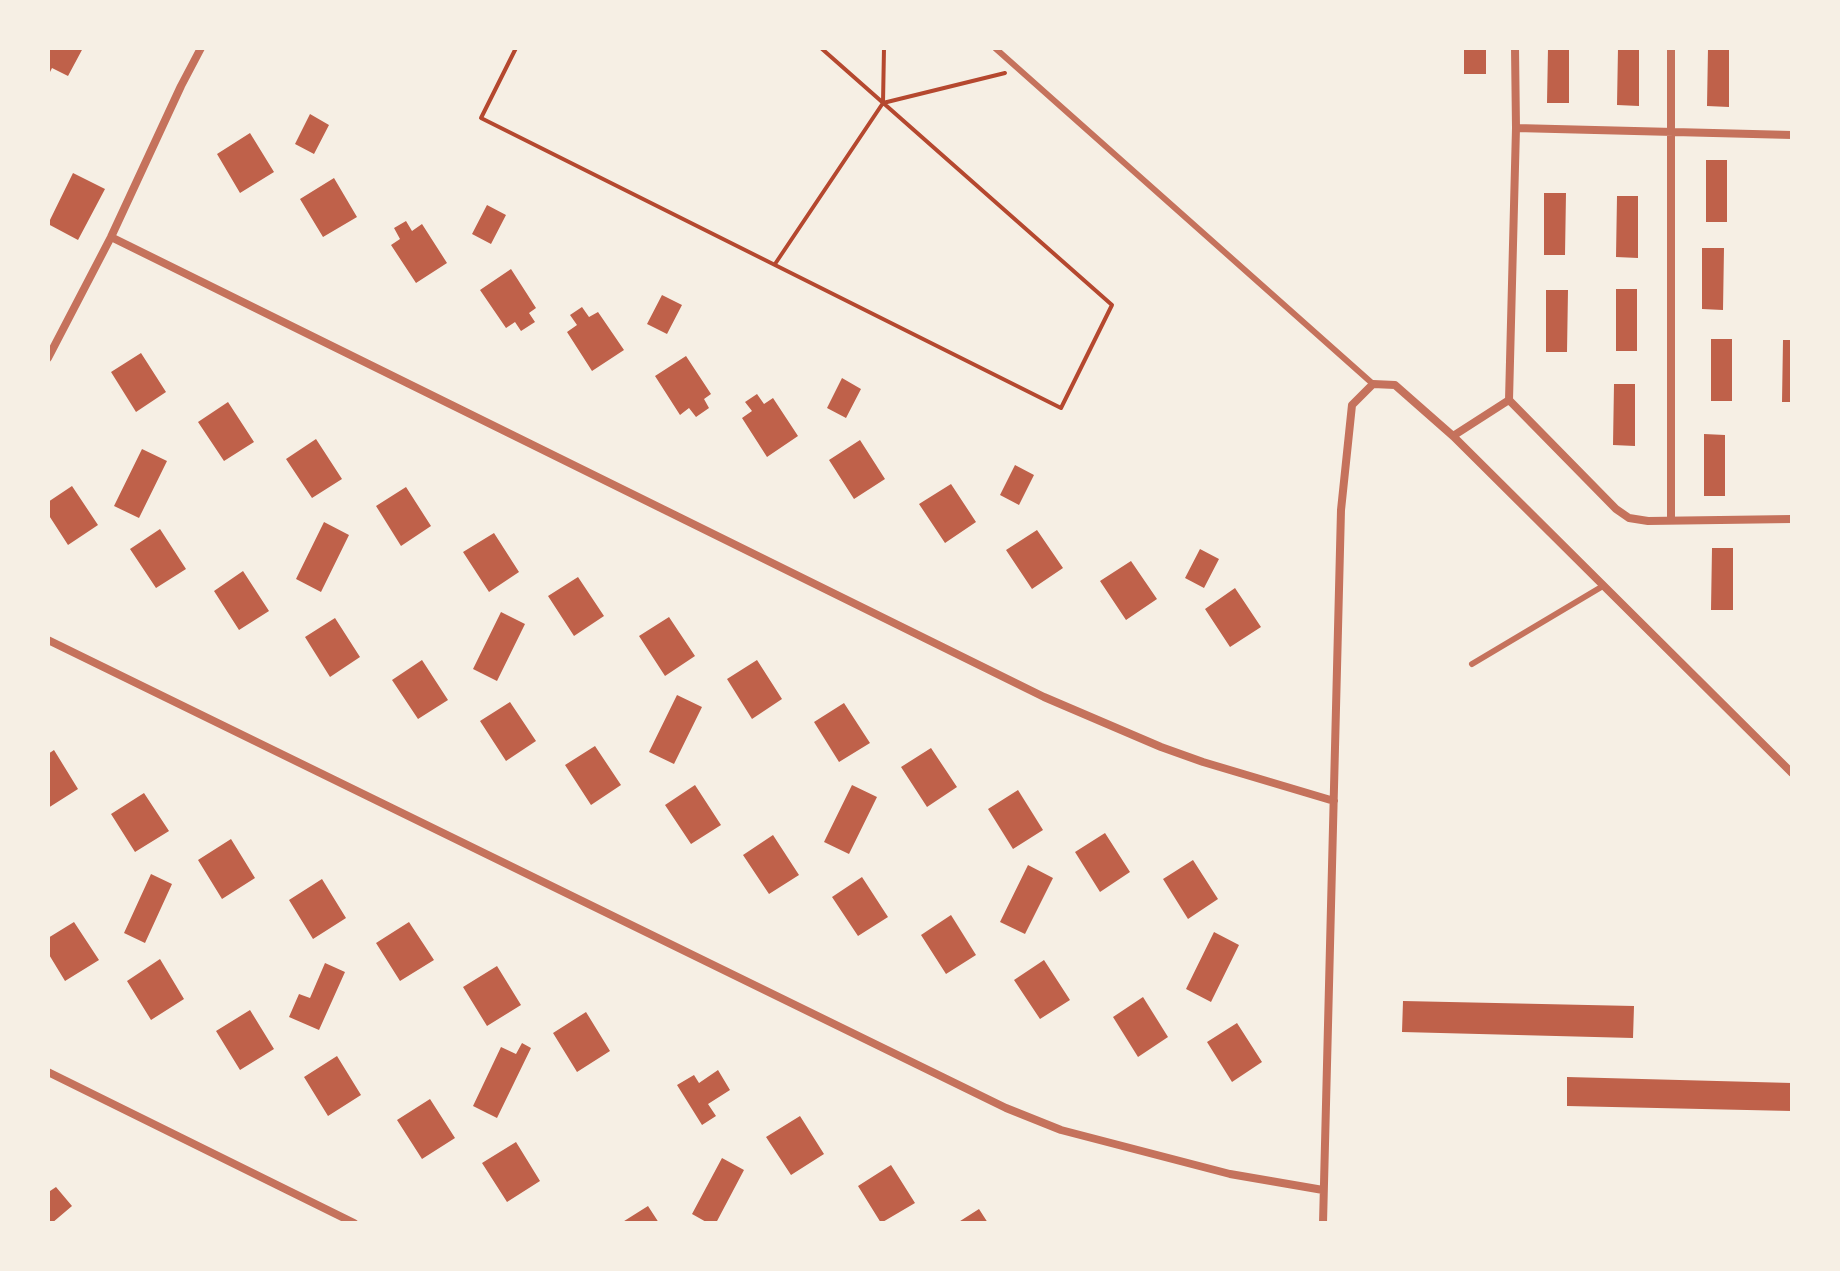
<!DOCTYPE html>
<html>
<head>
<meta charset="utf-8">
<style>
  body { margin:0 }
  #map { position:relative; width:1840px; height:1271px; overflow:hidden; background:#f6efe4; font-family:Jost,sans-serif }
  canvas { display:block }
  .frame { position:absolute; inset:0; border:50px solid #f6efe4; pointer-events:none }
</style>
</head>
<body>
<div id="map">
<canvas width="1840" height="1271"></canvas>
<div class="frame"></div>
</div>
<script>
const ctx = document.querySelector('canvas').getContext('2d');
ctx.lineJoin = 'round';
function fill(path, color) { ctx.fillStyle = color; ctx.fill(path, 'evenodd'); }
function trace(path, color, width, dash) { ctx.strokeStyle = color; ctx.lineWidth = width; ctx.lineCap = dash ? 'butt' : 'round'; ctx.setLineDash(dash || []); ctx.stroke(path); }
const building = new Path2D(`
  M48,48H83L68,76L52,68L48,76Z
  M1464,48H1486V74H1464Z
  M1548,48H1569V103H1547Z
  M1618,48H1639V106L1617,105Z
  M1708,48H1729V107L1707,106Z
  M310,114L329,125L314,154L295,144Z
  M250,133L274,172L240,193L217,154Z
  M1706,160H1727V222H1706Z
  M73,173L105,189L78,240L48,224Z
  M334,178L357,217L323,237L300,199Z
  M1544,193H1566L1565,255H1544Z
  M1617,196H1638V258L1616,257Z
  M487,205L506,215L491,244L472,234Z
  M406,221L412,231L422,224L447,263L416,283L391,245L400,239L394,228Z
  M1702,248H1724L1723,310L1702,309Z
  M511,269L536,308L529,313L535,322L521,331L515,322L506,328L480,290Z
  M1616,289H1637V351H1616Z
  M1546,290H1568L1567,352H1546Z
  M662,295L682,305L667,334L647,324Z
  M582,307L589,317L598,312L624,350L592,371L567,332L577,325L570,315Z
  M1711,339H1732V401H1711Z
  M1783,340H1792V402H1782Z
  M141,353L166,392L136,412L111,372Z
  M686,356L711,394L704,399L709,408L696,417L689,408L680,415L655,376Z
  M842,378L861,389L846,418L827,408Z
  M1614,384H1635V446L1613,445Z
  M757,394L764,404L773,398L798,436L767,457L742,418L752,411L745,402Z
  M228,402L254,442L224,461L198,422Z
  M1704,434L1725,435V496H1704Z
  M316,439L342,479L312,498L286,459Z
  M860,440L885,479L854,499L829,460Z
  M142,449L167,461L139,518L114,506Z
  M1015,465L1034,475L1019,505L1000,495Z
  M951,484L976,522L945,543L919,504Z
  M72,486L98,525L68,545L48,514V502Z
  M406,487L431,526L401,546L376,506Z
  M324,522L349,535L321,592L296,579Z
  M160,529L186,569L156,588L130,549Z
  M1037,530L1063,568L1032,589L1006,550Z
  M494,533L519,572L489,592L463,552Z
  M1712,548H1733V610H1711Z
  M1200,549L1219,559L1204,588L1185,578Z
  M1131,561L1157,599L1126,620L1100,581Z
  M243,571L269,611L239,630L214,591Z
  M578,577L604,616L574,636L548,596Z
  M1235,588L1261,627L1230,647L1205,609Z
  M501,612L525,624L497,681L473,669Z
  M669,617L695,656L665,676L639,636Z
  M335,618L360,657L330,677L305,637Z
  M422,660L448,700L418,719L392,680Z
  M757,660L782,699L752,719L727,679Z
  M677,695L702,707L674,764L649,752Z
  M510,702L536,741L506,761L480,721Z
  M844,703L870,743L839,762L814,722Z
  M595,746L621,785L591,805L565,765Z
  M931,748L957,787L927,807L901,767Z
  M54,750L78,789L48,808V754Z
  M695,785L721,825L691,844L665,805Z
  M852,785L877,797L849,854L824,842Z
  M1018,790L1043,830L1013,849L988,809Z
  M144,793L169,831L135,852L111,814Z
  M1105,833L1130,872L1100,892L1075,852Z
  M773,835L799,875L769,894L743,855Z
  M231,839L255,878L222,899L198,860Z
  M1193,860L1218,899L1188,919L1163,879Z
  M1028,865L1053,878L1025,934L1000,922Z
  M151,874L172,884L145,943L124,933Z
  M862,877L888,917L858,936L832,897Z
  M322,879L346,918L313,939L289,900Z
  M951,915L976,955L946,974L921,935Z
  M74,922L99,960L65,981L48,953V938Z
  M409,922L434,960L400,981L376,943Z
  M1214,932L1239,945L1211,1002L1186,989Z
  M160,959L184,999L151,1020L127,981Z
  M1044,960L1070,1000L1040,1019L1014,980Z
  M325,963L345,972L319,1030L289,1017L299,994L310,998Z
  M497,966L521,1005L487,1026L463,987Z
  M1143,997L1168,1037L1138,1057L1113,1017Z
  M1403,1001L1634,1006L1633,1038L1402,1032Z
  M250,1010L274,1049L240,1070L216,1031Z
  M586,1012L610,1051L577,1072L553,1033Z
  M1237,1023L1262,1062L1232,1082L1207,1042Z
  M522,1043L531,1048L497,1118L473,1106L501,1047L516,1054Z
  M337,1056L361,1095L328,1116L304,1077Z
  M718,1070L730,1090L708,1104L716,1116L702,1125L677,1085L694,1075L699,1083Z
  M1567,1077L1792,1083V1111L1567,1106Z
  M430,1099L455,1138L422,1159L397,1120Z
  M800,1116L824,1154L791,1175L766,1137Z
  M516,1142L540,1181L507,1202L482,1163Z
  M722,1158L744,1170L716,1223H708L692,1214Z
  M891,1165L915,1203L881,1223L858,1186Z
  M56,1187L72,1206L52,1223H48V1188L50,1191Z
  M648,1206L659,1223H621Z
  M979,1209L988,1223H957Z`);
const path = new Path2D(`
  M516,48L481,118L1061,408L1112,305L821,48
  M883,103L1005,73
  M775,264L883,103L884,48`);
const service = new Path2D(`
  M995,48L1373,384
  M1472,664L1603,586`);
const minor = new Path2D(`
  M1671,48V520
  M1516,128L1792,135
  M111,237L1044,697L1161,747L1203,762L1334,801
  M48,358L111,237L181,86L201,48
  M1509,400L1516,128L1515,48
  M1453,436L1509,400L1616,509L1629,518L1648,521L1792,519
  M48,640L1006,1108L1061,1130L1230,1174L1323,1190
  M48,1072L354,1223
  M1323,1223L1341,510L1352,405L1373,384L1395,385L1453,436L1792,773`);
fill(building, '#bf614a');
trace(path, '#b5482f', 4);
trace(service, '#c5725c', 6);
trace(minor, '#c5725c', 8);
</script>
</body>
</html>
